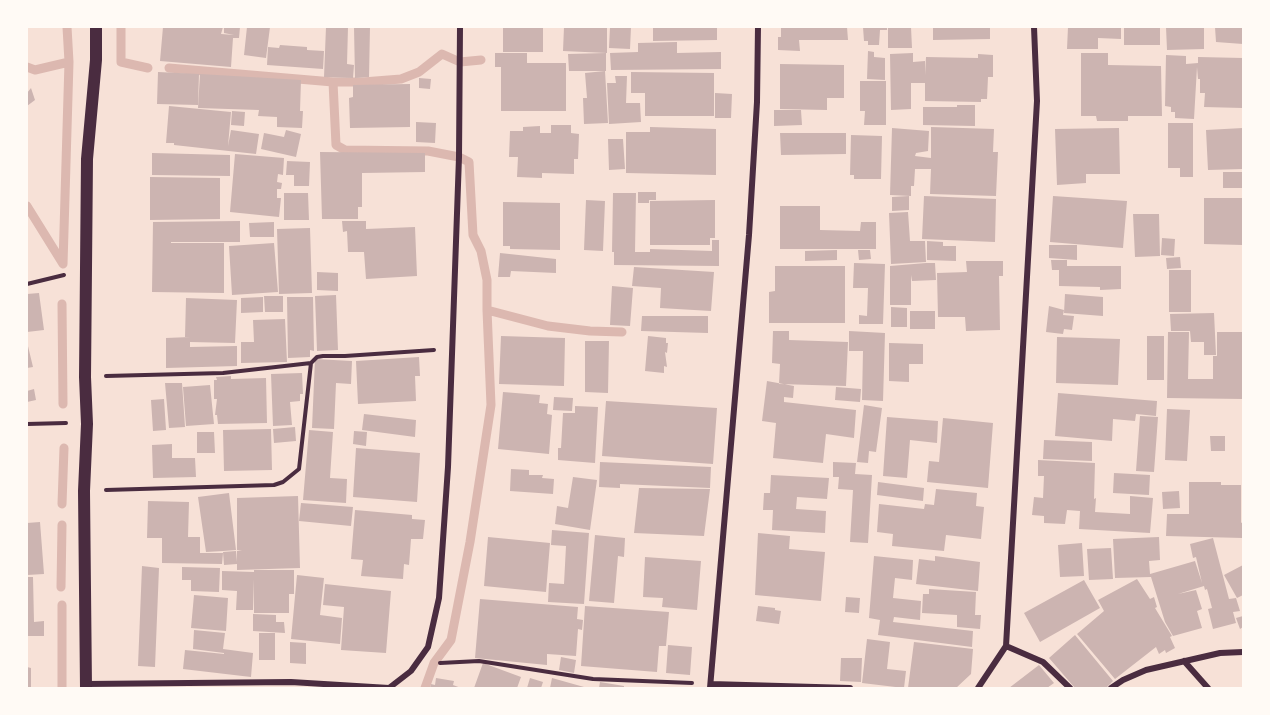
<!DOCTYPE html>
<style>
body{margin:0}
#map{position:relative;width:1270px;height:715px;overflow:hidden;background:#f7e1d7;font-family:Figtree,sans-serif}
canvas{display:block}
.frame{position:absolute;inset:0;border:28px solid #fffaf5;pointer-events:none}
</style>
<div id="map">
<canvas width="1270" height="715"></canvas>
<div class="frame"></div>
</div>
<script>
const ctx = document.querySelector('canvas').getContext('2d');
ctx.lineJoin = 'round';
function poly(rows) {
  const path = new Path2D();
  for (const r of rows) {
    path.moveTo(r[0], r[1]);
    for (let i = 2; i < r.length; i += 2) path.lineTo(r[i], r[i + 1]);
  }
  return path;
}
function strokePath(path, color, width, dash) {
  ctx.strokeStyle = color;
  ctx.lineWidth = width;
  ctx.lineCap = dash ? 'butt' : 'round';
  ctx.setLineDash(dash || []);
  ctx.stroke(path);
}
function paint(path, color) {
  ctx.fillStyle = color;
  ctx.fill(path, 'evenodd');
}
const stream = poly([
 [121,27,121,62,148,68],
 [27,67,35,70,69,62],
 [169,68,333,82,363,82,401,79,419,72,442,54,460,62,481,60],
 [333,82,336,145,345,150,428,151,459,157,469,162,473,235,481,251,487,280,487,310,548,326,590,331,622,332],
 [27,206,63,264],
 [63,264,69,62,67,27],
 [62,304,63,404],
 [62,504,64,448],
 [61,587,62,525],
 [62,688,62,605],
 [425,688,434,663,451,640,470,542,491,405,487,310]
]);
const building = poly([
 [163,27,223,27,221,34,234,35,224,33,224,27,240,27,239,38,233,38,231,67,160,61],
 [247,27,270,27,266,58,244,55],
 [326,27,348,27,347,64,354,65,353,78,324,77],
 [354,27,370,27,369,77,355,78],
 [503,27,543,27,543,52,503,52],
 [564,27,607,27,607,53,563,51],
 [610,27,631,27,630,49,609,48],
 [653,27,717,27,717,40,653,41],
 [781,27,847,27,848,40,799,40,800,51,778,50,778,37,781,37],
 [863,27,887,27,887,30,880,30,879,45,868,45,868,41,864,41],
 [888,27,911,27,912,48,888,48],
 [933,27,990,27,990,39,933,40],
 [1068,27,1121,27,1121,39,1098,38,1098,49,1067,49],
 [1124,27,1160,27,1160,45,1124,45],
 [1166,27,1204,27,1204,49,1167,50],
 [1215,27,1243,27,1243,44,1216,42],
 [677,42,677,53,721,52,721,69,611,70,610,53,638,52,638,43],
 [280,45,307,47,307,50,324,51,323,69,267,65,268,47,279,48],
 [868,51,874,52,874,57,885,58,885,80,867,79],
 [495,53,527,53,527,63,566,63,566,111,501,111,501,67,495,67],
 [606,53,606,71,569,71,568,54],
 [913,53,913,62,925,61,925,75,926,57,978,58,978,54,993,55,993,77,988,77,987,99,981,99,981,102,925,101,925,83,911,83,911,109,891,110,890,54],
 [1081,53,1108,53,1108,65,1161,66,1162,116,1128,116,1128,121,1097,121,1096,116,1081,116],
 [1166,55,1186,56,1186,64,1198,63,1198,57,1243,58,1243,108,1204,107,1205,93,1200,93,1200,79,1198,79,1197,67,1194,119,1175,118,1175,112,1171,112,1171,107,1165,106],
 [780,64,844,65,844,98,827,98,827,110,780,109],
 [605,71,608,123,584,124,583,98,587,98,585,73],
 [158,72,199,74,198,105,157,104],
 [631,72,714,73,714,116,645,116,645,93,631,93],
 [200,74,301,80,300,111,303,111,302,128,277,127,277,117,258,116,259,110,198,108],
 [615,76,627,76,626,103,640,103,641,122,609,124,607,83,616,83],
 [419,78,431,79,430,89,419,88],
 [860,81,886,81,886,125,864,125,865,111,860,111],
 [410,84,410,127,350,128,349,98,353,97,353,85],
 [31,88,35,100,27,106,27,93],
 [715,93,732,94,731,118,715,118],
 [957,105,975,105,975,126,923,125,923,107,957,107],
 [169,106,231,112,228,146,231,130,259,134,256,154,174,145,174,143,166,143],
 [774,110,801,110,802,125,774,126],
 [232,111,245,112,244,126,231,125],
 [416,122,436,123,435,143,416,142],
 [1168,123,1193,123,1193,177,1180,177,1180,168,1168,168],
 [551,125,571,125,571,133,579,134,578,159,574,159,574,174,542,173,542,178,517,177,518,157,509,157,510,131,523,131,523,127,540,126,540,133,551,133],
 [650,127,716,129,716,175,626,173,626,132,650,132],
 [931,127,994,129,993,152,998,152,996,196,930,194,931,169,915,169,914,186,911,186,911,196,890,195,892,128,929,131,928,151,916,153,915,156,931,158],
 [1119,128,1120,174,1086,174,1086,183,1057,185,1055,129],
 [1243,128,1243,169,1208,170,1206,130],
 [286,130,301,134,296,157,261,149,264,133,284,137],
 [780,133,846,133,846,154,781,155],
 [851,135,882,136,881,179,854,179,854,175,850,175],
 [608,139,623,139,625,169,609,170],
 [320,152,425,153,425,172,362,173,362,207,358,207,358,219,322,219],
 [152,153,230,155,230,176,152,175],
 [235,154,284,158,283,175,278,174,277,182,282,183,281,189,277,189,277,198,281,198,279,217,230,212],
 [287,161,310,162,309,186,294,186,294,175,286,175],
 [1223,172,1243,172,1243,188,1223,188],
 [150,177,220,178,220,219,150,220],
 [638,192,656,192,656,200,649,200,649,203,638,203],
 [284,193,308,193,309,220,284,220],
 [613,193,636,193,635,252,650,252,650,249,712,251,712,240,719,240,719,266,614,265,614,252,612,252],
 [909,196,909,210,892,211,892,197],
 [924,196,996,199,995,242,922,239],
 [1053,196,1127,201,1123,248,1050,242],
 [1204,198,1243,198,1243,245,1204,244],
 [586,200,605,201,603,251,584,250],
 [715,200,715,238,710,238,710,245,650,245,650,201],
 [503,202,560,203,560,250,510,249,510,246,503,246],
 [780,206,820,206,820,230,860,231,861,222,876,222,876,249,780,249],
 [908,212,910,241,925,241,926,262,891,264,889,213],
 [1133,214,1159,214,1160,256,1135,257],
 [240,221,240,242,171,242,171,243,224,243,224,293,152,292,153,222],
 [342,221,366,221,366,229,415,227,417,276,366,279,364,252,348,252,347,231,343,232],
 [274,222,274,237,250,237,249,223],
 [310,228,312,293,279,294,277,229],
 [1162,238,1175,239,1174,256,1161,255],
 [927,241,943,242,943,246,956,246,956,261,927,260],
 [274,243,278,292,232,295,229,246],
 [1049,245,1077,245,1077,260,1049,258],
 [837,250,837,260,805,261,805,251],
 [858,250,870,250,871,259,859,260],
 [500,253,556,259,556,273,511,271,510,277,498,277],
 [1180,257,1181,268,1167,269,1166,258],
 [1051,260,1067,260,1067,266,1121,266,1121,289,1100,290,1100,287,1059,286,1059,270,1052,270],
 [966,261,1003,261,1003,276,999,276,1000,330,966,331,965,317,938,317,937,273,967,272],
 [854,263,885,264,883,324,859,324,859,315,867,316,868,288,853,288],
 [926,263,926,265,926,263,935,263,936,280,912,281,911,275,911,305,890,305,890,266],
 [775,266,845,266,845,323,769,323,769,292,775,291],
 [634,267,714,272,711,311,660,308,661,288,632,286],
 [1169,270,1191,270,1191,312,1169,312],
 [317,272,338,273,338,291,317,290],
 [612,286,633,288,630,326,610,325],
 [39,293,44,330,27,332,27,294],
 [1065,294,1103,297,1103,316,1064,313],
 [336,295,338,350,317,351,315,296],
 [264,296,283,296,283,312,265,312],
 [263,297,263,312,241,313,241,298],
 [287,297,313,297,314,351,310,350,310,357,288,358],
 [186,298,237,300,235,343,190,342,190,347,237,346,237,366,166,368,166,338,190,337,185,337],
 [1049,306,1064,310,1063,315,1074,316,1072,330,1064,329,1063,334,1046,332],
 [891,307,907,308,907,327,891,327],
 [910,311,935,311,935,329,910,329],
 [1214,313,1216,355,1204,355,1204,342,1191,342,1190,331,1171,331,1170,314],
 [642,316,708,316,708,333,641,331],
 [285,319,287,362,241,363,241,342,254,342,253,320],
 [773,331,789,331,789,340,848,342,846,386,779,384,780,364,772,363],
 [849,331,885,333,883,401,862,400,863,351,849,351],
 [1168,332,1189,332,1188,379,1213,379,1213,356,1217,356,1217,332,1243,332,1243,399,1167,398],
 [501,336,565,338,564,386,499,384],
 [648,336,666,338,666,343,668,343,667,353,665,352,667,367,664,366,664,373,645,371],
 [1147,336,1164,336,1164,380,1147,380],
 [1057,337,1120,339,1118,385,1056,383],
 [585,341,609,341,608,393,585,392],
 [27,342,33,367,27,368],
 [889,343,923,344,923,364,909,364,909,382,889,381],
 [419,357,420,376,415,376,416,401,358,404,356,361],
 [315,359,352,361,351,384,336,383,334,429,312,428],
 [302,373,303,394,300,394,300,401,290,402,292,425,273,426,271,374],
 [231,376,231,379,266,378,267,423,218,424,217,415,215,415,217,399,214,399,214,380,217,380,216,377],
 [767,381,794,386,793,398,784,397,784,402,856,410,854,438,826,434,823,463,773,458,776,423,762,421],
 [165,383,182,383,185,427,169,428],
 [210,385,214,424,186,426,183,387],
 [836,387,861,389,860,402,835,400],
 [34,389,36,400,27,402,27,391],
 [503,392,540,395,539,403,548,404,547,414,552,415,549,454,498,449],
 [1058,393,1157,401,1156,416,1136,414,1135,421,1113,419,1112,441,1055,436],
 [554,397,573,398,572,411,553,410],
 [164,399,166,430,153,431,151,400],
 [606,401,717,408,713,464,602,456],
 [864,405,882,408,876,452,869,451,868,463,857,462],
 [575,406,598,407,595,463,558,460,558,448,561,448,563,413,575,413],
 [1167,409,1190,410,1187,461,1165,460],
 [364,414,416,420,415,437,362,430],
 [1140,416,1158,417,1154,472,1136,471],
 [887,417,938,421,937,443,910,440,907,478,883,476],
 [943,418,993,423,988,488,927,482,929,461,939,462],
 [295,427,296,441,274,443,273,429],
 [271,429,272,470,224,471,223,430],
 [309,430,333,432,330,478,347,479,346,503,303,500],
 [354,431,367,432,366,446,353,444],
 [197,432,214,432,215,453,197,453],
 [1210,436,1225,436,1225,451,1211,451],
 [1044,440,1092,442,1092,461,1043,459],
 [172,444,172,458,195,458,196,477,153,478,152,445],
 [356,448,420,453,417,502,353,497],
 [1038,460,1095,463,1094,499,1096,498,1095,512,1130,514,1130,496,1153,498,1150,533,1079,529,1080,511,1067,510,1065,524,1044,523,1044,516,1032,515,1034,497,1043,498,1044,476,1038,476],
 [600,462,711,467,710,488,620,484,620,488,599,487],
 [833,462,856,463,855,474,872,475,868,543,850,542,853,490,838,489,839,477,833,477],
 [511,469,529,470,529,475,543,475,542,478,554,479,553,494,510,491],
 [1114,473,1150,475,1149,495,1113,493],
 [771,475,829,478,827,499,797,497,796,509,826,511,825,533,772,530,773,510,763,510,764,493,770,493],
 [573,477,597,480,590,530,555,524,557,506,568,508],
 [878,482,924,488,923,501,877,495],
 [1189,482,1221,482,1221,485,1241,485,1241,523,1243,522,1243,538,1166,536,1167,514,1189,514],
 [639,488,710,489,704,536,634,533],
 [936,489,977,493,976,506,984,507,981,539,946,535,944,551,892,546,893,534,877,532,879,504,924,509,925,504,934,505],
 [1179,491,1180,508,1163,509,1162,492],
 [229,493,236,550,223,551,223,548,223,551,206,552,198,497],
 [298,496,300,568,237,570,237,564,224,565,223,552,236,551,237,562,237,551,242,550,237,550,237,498],
 [148,501,189,502,188,537,200,537,200,553,223,553,222,564,162,563,162,538,147,538],
 [301,503,353,507,351,526,299,521],
 [355,510,412,515,412,519,425,520,423,539,411,539,409,565,404,564,403,579,361,576,363,560,351,559],
 [40,522,44,574,27,575,27,523],
 [552,530,589,533,584,604,548,602,549,583,564,584,566,546,551,545],
 [758,533,790,536,789,549,825,552,821,601,755,595],
 [595,535,625,538,624,557,618,556,614,603,589,601],
 [488,537,550,543,546,592,484,586],
 [1159,537,1160,560,1149,561,1150,574,1195,561,1202,583,1196,557,1193,558,1190,544,1213,538,1229,599,1236,598,1240,611,1233,612,1236,623,1213,629,1208,609,1212,608,1207,589,1205,590,1204,586,1178,594,1196,590,1202,609,1197,611,1202,628,1173,636,1165,622,1151,577,1115,578,1113,539],
 [1082,543,1084,576,1060,577,1058,545],
 [1111,548,1113,579,1089,580,1087,549],
 [874,556,913,560,912,580,895,578,893,598,921,601,920,620,894,617,893,622,973,631,972,647,878,635,880,620,869,618],
 [935,556,980,562,978,591,916,584,919,559,935,561],
 [645,557,701,561,697,610,662,607,663,598,643,597],
 [1243,565,1243,595,1237,598,1224,575],
 [142,566,159,568,155,667,138,666],
 [182,567,220,568,219,592,191,591,191,580,182,580],
 [254,570,294,570,294,594,289,594,289,613,254,613,254,579,253,610,236,610,237,591,222,590,222,571,254,572],
 [297,575,324,578,320,615,342,618,340,644,291,639],
 [27,577,33,577,34,622,44,621,44,636,27,636],
 [1137,579,1150,599,1154,597,1157,607,1155,608,1172,636,1170,637,1175,648,1166,653,1165,650,1159,654,1156,647,1115,679,1077,634,1104,611,1098,600],
 [1084,580,1100,608,1040,642,1024,613],
 [325,584,391,591,386,653,341,650,344,607,323,605],
 [929,589,976,592,975,615,981,615,980,629,957,627,957,615,922,613,923,594,929,594],
 [194,595,228,598,226,631,191,628],
 [846,597,860,598,859,613,845,612],
 [480,599,578,607,577,619,583,620,582,630,578,629,576,656,547,654,547,665,475,658],
 [585,606,669,612,666,646,659,646,657,672,581,666],
 [758,606,775,608,775,610,781,611,779,624,756,621],
 [253,614,276,615,276,622,284,622,285,633,253,631],
 [1243,616,1243,627,1240,629,1236,618],
 [194,630,225,633,223,649,253,653,251,677,183,669,185,650,224,654,224,653,193,649],
 [259,633,275,633,275,660,259,660],
 [1075,635,1113,681,1106,688,1075,688,1049,658],
 [867,639,890,642,887,669,906,671,904,688,862,683],
 [290,642,306,643,306,664,290,663],
 [914,642,973,649,971,674,956,688,908,688],
 [668,645,692,647,690,675,666,673],
 [561,657,576,660,574,673,559,670],
 [841,658,862,658,861,682,840,681],
 [483,663,521,677,517,688,474,688],
 [1039,665,1054,683,1047,688,1009,688],
 [27,667,31,668,31,688,27,688],
 [436,678,454,681,453,685,461,688,430,688,431,684,435,685],
 [530,678,543,682,541,688,527,688],
 [552,678,584,687,584,688,550,688],
 [600,682,624,686,624,688,599,688]
]);
const path = poly([
 [27,284,64,275],
 [106,376,223,373,311,363,317,357,323,356,345,356,434,350],
 [27,424,66,423],
 [106,490,274,485,283,482,299,469,311,363],
 [440,663,479,661,593,679,692,683]
]);
const minor = poly([
 [1006,646,1043,662,1070,688],
 [1184,661,1208,688],
 [86,684,291,682,389,688,411,671,428,647,439,598,448,467,459,157,460,27],
 [711,684,850,688],
 [710,688,749,235,757,102,758,27],
 [978,688,1006,646,1037,101,1034,27],
 [1111,688,1123,680,1146,670,1220,653,1243,652]
]);
const secondary = poly([
 [86,688,84,491,87,424,85,377,87,159,96,60,96,27]
]);
strokePath(stream, '#dcb8b0', 9);
paint(building, '#ccb4b1');
strokePath(path, '#4a2c40', 4);
strokePath(minor, '#4a2c40', 6);
strokePath(secondary, '#4a2c40', 12);
</script>
